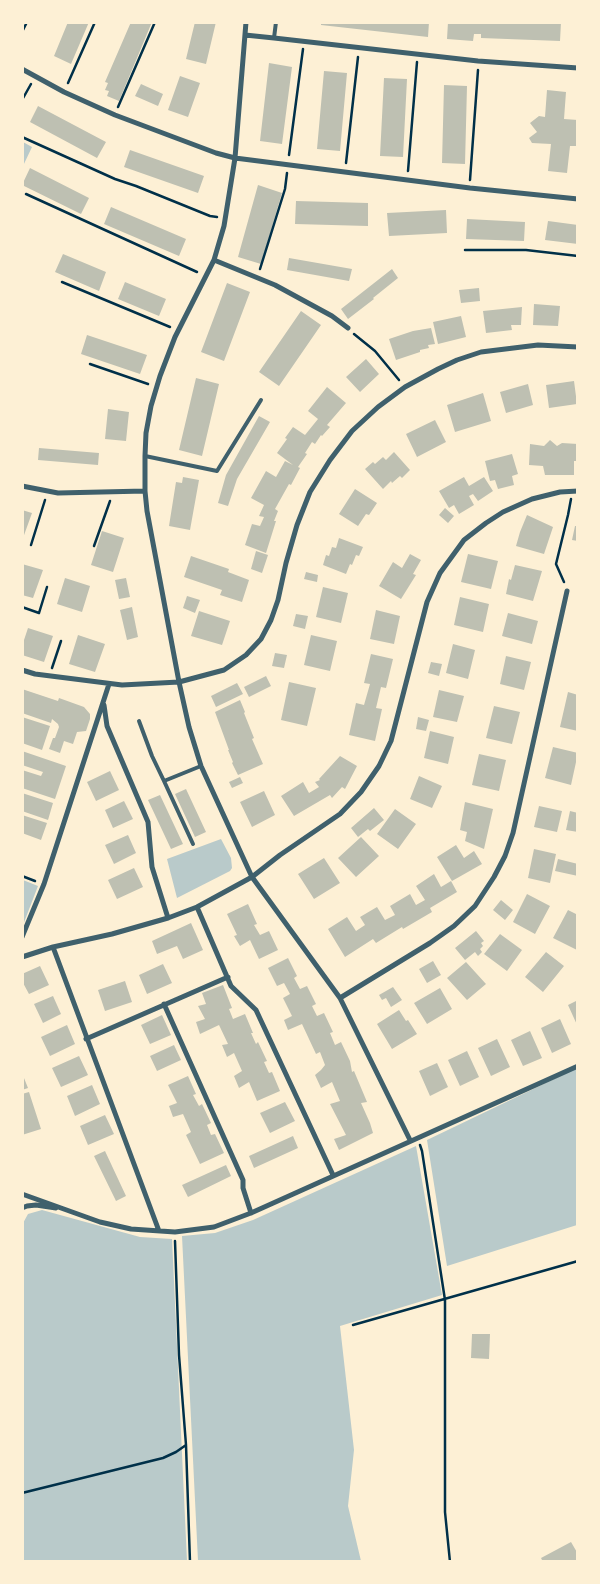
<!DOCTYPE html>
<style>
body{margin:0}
#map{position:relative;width:600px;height:1584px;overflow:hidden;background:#fdf0d5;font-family:Manrope,sans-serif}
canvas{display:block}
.frame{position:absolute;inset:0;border:24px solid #fdf0d5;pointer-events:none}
</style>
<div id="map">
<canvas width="600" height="1584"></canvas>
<div class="frame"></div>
</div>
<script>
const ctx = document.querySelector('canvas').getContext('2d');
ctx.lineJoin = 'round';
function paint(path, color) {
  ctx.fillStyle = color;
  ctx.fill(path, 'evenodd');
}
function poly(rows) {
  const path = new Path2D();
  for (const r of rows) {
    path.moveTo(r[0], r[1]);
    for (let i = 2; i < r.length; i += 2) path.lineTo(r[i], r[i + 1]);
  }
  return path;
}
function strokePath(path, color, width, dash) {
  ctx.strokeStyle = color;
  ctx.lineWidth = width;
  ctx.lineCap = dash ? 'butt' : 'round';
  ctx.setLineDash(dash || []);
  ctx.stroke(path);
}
const green = poly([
 [23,142,32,147,23,166],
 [221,839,231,858,232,868,230,871,177,898,167,859],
 [23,880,38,886,23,925,22,880],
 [577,1068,577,1225,447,1266,427,1140],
 [416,1146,442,1295,340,1326,354,1450,348,1506,361,1561,198,1561,182,1236,215,1233,253,1220],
 [42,1210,140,1237,172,1239,187,1561,23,1561,22,1225,28,1214]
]);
const building = poly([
 [68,22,89,22,71,64,54,56],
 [131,22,152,22,119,101,107,96,109,91,105,90,108,83,105,82],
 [195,22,216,22,206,64,186,59],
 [321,22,429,22,428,37,321,25],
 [448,22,561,22,560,41,481,38,481,34,474,34,473,41,447,39],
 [269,63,292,67,282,144,260,141],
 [324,71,347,73,340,151,317,149],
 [180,76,200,83,188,117,168,110],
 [384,78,407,79,403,157,380,156],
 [141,84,163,94,158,106,135,96],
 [444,85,467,86,465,164,442,163],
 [547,90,566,92,564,119,578,120,578,146,570,146,567,173,548,171,551,144,532,143,529,138,537,132,530,123,539,116,545,117],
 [38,106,106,142,97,158,30,122],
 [130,150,204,176,198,193,124,167],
 [30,168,89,198,81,214,22,185],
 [258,185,282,193,261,264,238,257],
 [296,201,368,203,368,226,295,224],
 [111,207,186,239,179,256,104,224],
 [446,210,447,233,389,236,387,213],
 [467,219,525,222,524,241,466,239],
 [548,221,578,225,578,244,545,240],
 [63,254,106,272,99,291,55,272],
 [289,258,352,269,349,281,287,270],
 [392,269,398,278,373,298,374,299,348,319,341,309],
 [125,282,166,299,159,316,118,299],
 [227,283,250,292,224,361,201,352],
 [479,288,480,301,461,303,459,290],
 [534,304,560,306,558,326,533,325],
 [522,307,521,325,511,325,512,330,486,333,483,311],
 [301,311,321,325,279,386,259,372],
 [461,316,466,337,438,344,433,322],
 [431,328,435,344,428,345,429,348,420,350,420,352,396,360,389,339,413,331],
 [87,335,147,355,140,374,81,354],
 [366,359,379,374,360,392,346,377],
 [196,378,219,384,202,456,179,450],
 [574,381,577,404,549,408,546,385],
 [528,384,533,405,506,413,500,392],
 [327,387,346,403,327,425,330,427,322,436,321,435,315,444,312,442,305,453,307,454,298,467,300,468,291,485,289,484,275,509,278,511,274,521,276,521,266,553,245,545,252,524,260,526,264,517,259,516,264,505,251,498,266,471,276,477,285,461,293,465,277,453,287,439,285,438,293,427,305,435,318,419,308,411],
 [483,393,491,421,455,432,447,405],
 [108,409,129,412,126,441,105,439],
 [259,416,270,422,237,479,228,506,218,503,226,475],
 [435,420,446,442,417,457,406,434],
 [550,440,557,446,562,443,578,444,578,461,574,461,574,475,545,475,543,466,529,465,530,444,544,446],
 [39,448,99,453,98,465,38,460],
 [394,452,410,470,402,478,400,476,392,483,391,481,383,489,365,469,373,462,375,464,383,457,386,460],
 [512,454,518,474,512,476,514,485,498,489,495,480,490,481,485,461],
 [183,477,199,480,190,530,169,526,176,482,182,483],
 [464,477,469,486,484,477,493,491,478,501,473,494,469,496,474,505,459,514,454,505,449,508,439,491],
 [355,489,377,503,369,515,366,514,358,526,339,514],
 [445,508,454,516,448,523,439,515],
 [22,510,32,513,23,538,22,538],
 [527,515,553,527,544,554,516,546,520,532],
 [575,526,578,526,578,541,572,540],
 [102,531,124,538,113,572,91,565],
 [339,538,363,547,359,556,356,555,352,565,350,564,346,574,323,565,326,555,329,556,332,547,336,548],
 [256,551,268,555,262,573,251,569],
 [410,554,421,560,413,574,416,575,401,599,379,586,393,562,402,568],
 [468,554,498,561,491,589,461,582],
 [191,556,229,569,228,572,249,580,242,602,220,595,222,590,184,577],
 [22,564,43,570,33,598,22,595],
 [515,565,542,571,533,601,506,594,509,579,511,580],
 [306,572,318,575,317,582,304,579],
 [65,578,90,586,82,612,57,604],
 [126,578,130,597,119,599,115,580],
 [323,587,348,593,341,623,316,617],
 [187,596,200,600,195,613,183,608],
 [460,597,489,604,483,632,454,625],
 [132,607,138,637,127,640,120,610],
 [376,610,400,616,394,644,370,639],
 [199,611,230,621,222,645,191,636],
 [508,613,538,621,532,644,502,636],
 [296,614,308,616,305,629,293,626],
 [28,628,53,636,44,662,22,655,22,646],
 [78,635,105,644,95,672,69,664],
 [311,635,337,641,330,671,304,665],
 [453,644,475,650,468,679,446,673],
 [275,653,287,655,284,668,272,666],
 [371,654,393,659,386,688,381,687,376,708,382,709,375,741,349,735,356,703,364,705,370,684,364,683],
 [506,656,531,662,524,690,500,684],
 [431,662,442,664,439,676,428,673],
 [266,676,271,686,249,697,244,687],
 [289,682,316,688,307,726,281,720],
 [237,683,243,694,216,707,211,696],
 [22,689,58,701,59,698,84,707,90,714,90,719,86,731,77,732,73,744,64,741,60,753,49,749,53,738,55,738,59,727,58,724,52,719,51,723,22,713],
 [439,690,464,696,457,722,433,717],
 [568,692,578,695,578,731,560,727],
 [240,700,245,712,244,713,254,738,252,739,263,764,238,775,232,763,233,762,228,750,229,750,215,712],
 [494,706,520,712,512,744,486,738],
 [22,717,50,726,42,750,22,743],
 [418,717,429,720,426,731,416,729],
 [430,731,454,737,448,764,424,758],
 [553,747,578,753,571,785,545,778],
 [22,751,66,766,55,799,22,788,22,770,41,776,43,772,22,765],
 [479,754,506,760,499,791,472,785],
 [340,756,357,766,345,789,342,787,332,798,330,795,294,816,281,796,303,782,309,793,319,787,315,782,320,780,319,779],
 [110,771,119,790,96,801,87,782],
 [419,776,442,786,432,808,410,799],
 [240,777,243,783,232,788,229,782],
 [186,789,206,832,195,837,175,794],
 [264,791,275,815,252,827,240,802],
 [22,793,53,803,48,820,22,811],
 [160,795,183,844,171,849,148,800],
 [124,801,133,819,113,828,105,810],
 [465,802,493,809,484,849,465,841,467,832,460,830],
 [539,806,562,811,557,832,534,827],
 [374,808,384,820,370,831,368,829,358,837,351,828],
 [395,809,416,824,398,849,377,834],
 [570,811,578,813,578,832,566,830],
 [22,815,47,823,41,840,22,833],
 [128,835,136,853,114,864,105,845],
 [361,837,379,856,356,877,338,858],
 [456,845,464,858,474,851,482,864,452,881,437,857],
 [534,849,556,854,550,883,528,878],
 [324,858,340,883,314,899,298,874],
 [558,859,578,864,578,876,555,871],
 [134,868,143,887,117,899,108,880],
 [434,874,441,887,451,881,457,892,430,908,432,912,403,929,402,927,376,943,373,939,345,957,328,929,347,917,356,931,365,925,360,917,377,907,385,920,395,915,390,906,410,894,416,905,425,900,416,886],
 [527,894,550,906,535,934,513,922],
 [501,900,513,910,505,920,493,910],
 [248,904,257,924,254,925,260,935,269,931,278,950,259,959,250,940,240,946,234,936,237,935,227,914],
 [568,910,578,915,577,950,553,938],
 [191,923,203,950,183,959,177,946,157,954,152,941],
 [476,931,484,941,481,943,483,946,480,949,482,952,478,956,475,952,465,960,455,948],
 [500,934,522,950,507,971,484,954],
 [546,952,564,966,543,992,525,977],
 [288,958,297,976,294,978,300,989,307,986,316,1004,312,1006,317,1016,324,1013,333,1032,330,1033,335,1045,341,1042,350,1061,352,1072,354,1071,367,1102,361,1103,370,1123,373,1133,339,1150,334,1139,346,1135,330,1104,340,1101,332,1082,321,1088,315,1075,321,1070,325,1065,320,1052,316,1054,302,1024,288,1030,284,1020,292,1016,283,998,290,994,284,983,277,986,268,968],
 [433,961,441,975,427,983,419,969],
 [466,962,486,984,467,1000,447,978],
 [163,964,172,983,147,994,139,975],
 [40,966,49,985,29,994,22,981,22,974],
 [125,981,132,1002,105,1011,98,990],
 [223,985,232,1008,229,1009,233,1019,245,1014,253,1033,251,1033,256,1044,258,1042,267,1061,264,1062,269,1073,272,1072,280,1091,257,1101,249,1082,239,1088,234,1076,242,1071,234,1053,227,1057,222,1045,228,1044,219,1025,200,1034,196,1022,205,1019,198,1006,206,1004,202,993],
 [393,987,402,1000,391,1007,386,998,382,1000,379,995],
 [440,988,452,1009,427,1024,414,1003],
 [53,996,61,1014,43,1023,34,1004],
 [578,1000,578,1027,568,1005],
 [399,1010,406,1021,408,1020,417,1034,392,1049,377,1024],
 [162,1015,171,1035,150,1044,141,1025],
 [560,1019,571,1044,552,1053,541,1028],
 [67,1025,75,1044,50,1056,41,1037],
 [530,1031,542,1058,523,1066,511,1040],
 [497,1039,510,1067,491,1076,478,1048],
 [174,1045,181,1060,157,1071,150,1056],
 [467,1051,479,1077,460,1086,448,1060],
 [79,1056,88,1075,61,1087,52,1068],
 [437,1063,448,1087,430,1096,419,1071],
 [22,1073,28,1088,22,1090],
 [188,1076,196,1094,193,1095,199,1106,202,1104,211,1123,207,1125,211,1135,215,1134,224,1153,200,1164,186,1135,191,1132,183,1114,173,1117,169,1106,177,1103,168,1085],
 [92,1085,100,1104,75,1116,67,1096],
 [29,1092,41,1129,22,1135,22,1094],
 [285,1102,295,1121,270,1133,260,1113],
 [105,1115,114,1134,88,1145,80,1126],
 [293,1136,298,1148,254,1168,249,1156],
 [105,1151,126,1196,116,1201,94,1156],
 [226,1165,231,1176,188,1197,182,1185],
 [472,1334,490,1334,489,1359,471,1358],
 [571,1542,578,1554,578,1562,543,1562,541,1558]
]);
const path = poly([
 [22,32,27,22],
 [68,83,95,22],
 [22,100,31,84],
 [118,107,155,22],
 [22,137,115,179,136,186,210,216,217,217],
 [289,155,303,49],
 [346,163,358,57],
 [408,171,417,62],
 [470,180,478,70],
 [26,194,197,272],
 [465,250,526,250,578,256],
 [260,269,285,189,287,173],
 [62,282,170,327],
 [354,334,375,351,399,380],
 [90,364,148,384],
 [31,545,45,500],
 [94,546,110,501],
 [564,582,556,564,568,515,571,499],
 [22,607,39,613,47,587],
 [52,668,61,641],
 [22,876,35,881],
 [420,1145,422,1151,445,1300,445,1512,450,1562],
 [175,1241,179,1355,186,1445,190,1562],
 [353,1325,578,1261],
 [22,1493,163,1458,176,1452,186,1445]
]);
const service = poly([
 [274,38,276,22],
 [145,456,217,471,261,400],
 [139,721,152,756,164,781],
 [193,844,164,781,201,766]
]);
const minor = poly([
 [246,22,235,158,224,226,214,260,175,337,160,376,151,406,146,433,145,456,145,491,147,511,179,682,189,727,201,766,252,877,340,998,410,1140],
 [245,35,274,38,478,61,578,68],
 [22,69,64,92,115,115,216,153,235,158,470,188,578,199],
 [214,260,275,285,332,316,348,328],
 [22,486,58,493,145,491],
 [22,670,35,674,122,685,179,682,224,670,246,655,261,639,271,620,278,600,286,563,297,525,310,492,330,460,352,431,378,407,405,387,438,369,457,360,481,352,538,345,578,347],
 [104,705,107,726,148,822,152,867,168,918],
 [197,907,231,986,256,1010,333,1175],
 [22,937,44,884,109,684],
 [53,947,159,1231],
 [22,957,53,947,112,934,168,918,197,907,252,877,280,855,340,814,361,792,379,766,391,741,427,602,440,573,464,540,486,523,503,512,532,499,560,492,578,491],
 [340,998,430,943,454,926,475,906,494,877,505,856,513,833,567,591],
 [164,1004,243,1180,243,1188,251,1213],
 [86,1039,228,977],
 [22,1194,100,1222,131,1229,175,1232,214,1227,251,1213,578,1066],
 [22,1208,27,1206,36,1205,56,1208]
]);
paint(green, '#b9caca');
paint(building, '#bec0b2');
strokePath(path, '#003049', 2.5);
strokePath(service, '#3f606c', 4);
strokePath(minor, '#3f606c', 5);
</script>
